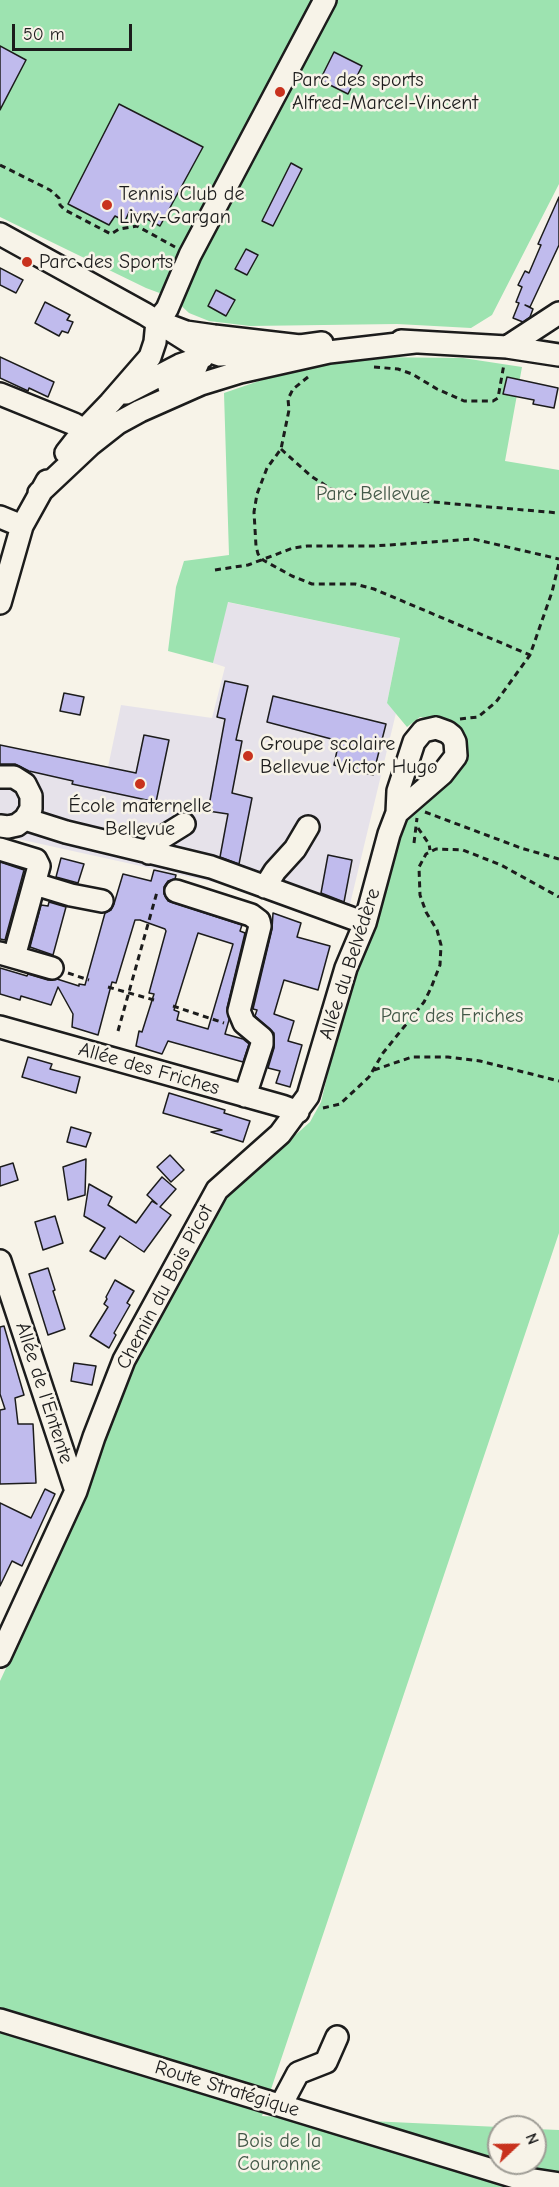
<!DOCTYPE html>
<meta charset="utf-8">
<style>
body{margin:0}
#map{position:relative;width:559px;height:2187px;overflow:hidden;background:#f7f3e8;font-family:"Comic Neue",sans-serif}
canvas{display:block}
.north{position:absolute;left:487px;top:2115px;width:60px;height:60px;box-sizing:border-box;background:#f7f3e8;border:2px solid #9f9d96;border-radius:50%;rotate:68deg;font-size:16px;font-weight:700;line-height:24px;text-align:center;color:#1c1c1c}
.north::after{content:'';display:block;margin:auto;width:21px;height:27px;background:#c8321e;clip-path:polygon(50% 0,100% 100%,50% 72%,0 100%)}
.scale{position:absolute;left:12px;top:24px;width:120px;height:27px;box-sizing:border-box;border:3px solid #1c1c1c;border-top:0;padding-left:8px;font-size:18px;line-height:21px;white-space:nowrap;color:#1c1c1c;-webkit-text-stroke:4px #f7f3e8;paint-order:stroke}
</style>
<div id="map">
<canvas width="559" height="2187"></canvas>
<div class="north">N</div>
<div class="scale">50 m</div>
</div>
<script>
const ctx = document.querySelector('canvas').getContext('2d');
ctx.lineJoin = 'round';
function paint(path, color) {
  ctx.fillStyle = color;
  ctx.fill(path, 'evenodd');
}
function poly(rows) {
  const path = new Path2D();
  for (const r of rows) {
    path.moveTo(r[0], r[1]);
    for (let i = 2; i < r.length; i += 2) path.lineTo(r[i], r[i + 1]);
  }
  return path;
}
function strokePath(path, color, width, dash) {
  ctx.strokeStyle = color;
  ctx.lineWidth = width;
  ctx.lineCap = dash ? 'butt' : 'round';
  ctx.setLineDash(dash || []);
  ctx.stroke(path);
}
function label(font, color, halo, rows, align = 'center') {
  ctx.font = font + ' "Comic Neue",sans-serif';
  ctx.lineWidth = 5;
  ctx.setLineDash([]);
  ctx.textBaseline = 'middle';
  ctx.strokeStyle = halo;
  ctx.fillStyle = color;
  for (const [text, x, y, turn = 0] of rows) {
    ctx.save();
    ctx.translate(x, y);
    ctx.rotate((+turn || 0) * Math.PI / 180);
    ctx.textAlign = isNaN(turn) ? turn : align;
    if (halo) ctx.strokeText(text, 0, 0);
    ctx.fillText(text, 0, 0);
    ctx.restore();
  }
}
const built = poly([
 [227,602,400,638,387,703,396,713,344,929,218,883,0,835,0,745,108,767,121,705,212,718,225,667,213,663]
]);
const green = poly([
 [0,0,559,0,559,184,492,315,471,328,397,324,250,326,209,321,189,313,173,298,146,288,0,217],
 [367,357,463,358,522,367,505,461,559,470,559,1233,262,2116,499,2127,499,2163,535,2163,535,2129,559,2130,559,2187,0,2187,0,1681,84,1500,128,1368,217,1205,310,1122,321,1102,353,971,375,930,404,823,423,801,449,779,446,721,420,717,407,727,387,703,400,638,228,602,213,663,168,651,176,587,184,561,229,555,224,393,294,369]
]);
const building = poly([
 [0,46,26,60,0,110,0,46],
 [334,52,362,66,348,94,320,80,334,52],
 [119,104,203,147,160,226,130,210,125,221,115,216,109,225,68,204,119,104],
 [291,163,302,169,273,226,262,221,291,163],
 [559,197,559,245,530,307,525,305,533,309,530,317,523,322,513,318,519,303,516,302,522,287,518,285,525,271,529,273,541,245,538,244,559,197],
 [246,249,258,255,247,275,235,269,246,249],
 [0,268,23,280,16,293,0,285,0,268],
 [216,290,235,300,226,316,208,306,216,290],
 [45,302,70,315,67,320,73,322,68,333,62,331,59,336,35,323,45,302],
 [0,357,54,382,48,397,29,388,28,391,0,378,0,357],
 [507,377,558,388,554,408,533,404,534,400,503,394,507,377],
 [225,681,248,686,236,740,242,741,232,793,252,798,239,864,220,857,228,814,208,811,225,719,217,717,225,681],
 [64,693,84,697,80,715,60,711,64,693],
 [273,696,386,724,373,775,334,765,339,741,267,722,273,696],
 [144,735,169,740,156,802,72,784,73,781,29,771,15,764,0,764,0,745,136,773,144,735],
 [328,855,352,860,344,902,321,893,328,855],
 [61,858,84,864,78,883,56,877,61,858],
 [0,862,24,870,5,940,0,939,0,862],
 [154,870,176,875,175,879,168,881,164,887,164,894,168,901,242,925,240,931,245,933,227,1008,229,1020,225,1034,243,1039,249,1044,243,1062,168,1041,162,1054,136,1046,139,1031,142,1032,154,994,149,993,166,931,165,929,140,920,135,920,116,983,112,982,98,1035,72,1027,73,1014,58,987,51,1005,21,996,20,1000,0,994,0,968,27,976,28,974,48,980,57,979,79,986,79,984,85,985,105,913,111,910,114,904,123,874,151,881,154,870],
 [198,933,233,944,208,1029,177,1020,179,1012,174,1010,198,933],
 [49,902,66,907,53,955,30,947,41,905,48,906,49,902],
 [273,913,301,923,297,937,330,946,318,990,284,980,274,1014,294,1021,288,1041,302,1045,290,1087,276,1083,280,1071,268,1068,274,1048,274,1033,255,1016,257,1010,253,1009,272,929,273,913],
 [28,1057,52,1064,50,1069,80,1077,76,1093,22,1077,28,1057],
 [169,1093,225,1110,224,1113,250,1121,243,1142,211,1132,222,1130,163,1113,169,1093],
 [71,1127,91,1133,86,1147,67,1142,71,1127],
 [170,1155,184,1170,171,1182,157,1167,170,1155],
 [86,1159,85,1195,68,1200,63,1167,86,1159],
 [13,1163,18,1180,0,1186,0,1167,13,1163],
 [162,1177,176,1189,160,1207,171,1215,144,1252,120,1236,105,1259,90,1251,105,1228,84,1216,89,1184,112,1197,108,1205,136,1223,152,1201,157,1204,147,1195,162,1177],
 [55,1216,63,1243,43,1250,35,1222,55,1216],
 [48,1268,55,1290,53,1291,65,1329,48,1335,29,1274,48,1268],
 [115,1280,134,1291,127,1303,130,1305,114,1333,116,1335,109,1348,90,1336,108,1307,104,1304,107,1299,106,1297,115,1280],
 [4,1326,24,1395,15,1398,18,1424,33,1424,36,1483,0,1484,0,1410,5,1409,0,1394,0,1327,4,1326],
 [74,1363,96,1366,92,1385,71,1381,74,1363],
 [45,1489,55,1494,22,1566,12,1561,0,1586,0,1503,31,1518,45,1489]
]);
const path = poly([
 [0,165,50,190,59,198,60,205,65,210,111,234,119,229,137,226,175,247],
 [374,367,398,369,412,374,437,389,464,401,493,401,498,398,504,364],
 [308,377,293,389,288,399,289,410,281,449,267,468,257,494,254,512,256,546,258,554,263,560,292,576,312,584,355,584,374,589,530,655],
 [281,449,311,476,331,489,364,496,559,513],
 [215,570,248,565,293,548,307,546,374,546,473,539,559,559],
 [460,719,478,717,496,702,530,655,552,592,559,563],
 [425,812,521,848,559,859],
 [418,828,429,844,430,850],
 [414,843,417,818],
 [68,973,89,980],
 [108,987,154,1000],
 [173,1006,224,1023],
 [118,1031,157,892],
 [374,1070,412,1057,448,1057,480,1061,559,1081],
 [323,1108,340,1104,369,1077,383,1053,424,1002,431,988,440,965,441,945,437,930,426,912,420,895,419,867,426,854,436,849,463,850,501,865,559,897]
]);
const minor = poly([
 [0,234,145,314,199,348,220,355,239,354,274,361],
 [157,321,186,332,214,336,300,346,322,343],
 [157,321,167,309,190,255,325,0],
 [401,341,507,347,559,355],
 [507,347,559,313],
 [169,387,181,382,196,367,200,358,199,348,191,337],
 [126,393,180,365,203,357],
 [0,394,74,424,84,430],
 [66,453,84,430,110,403,150,357,155,342,157,321],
 [39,493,90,445,118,423,140,411,201,384,240,372,329,352,415,342],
 [0,517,22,526],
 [0,603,22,526,47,481],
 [436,728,447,732,452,736,455,742,456,756,442,774,397,813,398,791,414,742,423,731,436,728],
 [0,777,14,777,25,784,31,796,31,809,25,819,17,825,8,827,0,826],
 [25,819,66,832,211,867,365,923],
 [0,849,36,860,39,866,14,957],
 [149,853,155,842,184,824],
 [35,884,71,895,102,901],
 [265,887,275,871,295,849,308,827],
 [176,891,251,915,259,921,260,926,239,1011,244,1023,262,1038,262,1044,245,1096],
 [0,953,52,968],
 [0,1027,282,1106,298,1112],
 [0,1261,76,1491],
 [0,1656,76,1491,94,1437,124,1360,217,1190,280,1134,308,1096,346,968,365,923,389,834,397,813],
 [0,2020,515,2177,559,2184],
 [281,2105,298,2073,326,2062,337,2037]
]);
const markers = [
 [280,92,6,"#c8321e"],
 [107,205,6,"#c8321e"],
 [27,262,6,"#c8321e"],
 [248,756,6,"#c8321e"],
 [140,784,6,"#c8321e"]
];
const poiNames = [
 ["Parc des sports",292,80],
 ["Alfred-Marcel-Vincent",292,103],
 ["Tennis Club de",119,194],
 ["Livry-Gargan",119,217],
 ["Parc des Sports",39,262],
 ["Groupe scolaire",260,744],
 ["Bellevue Victor Hugo",260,767],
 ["École maternelle",140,806,"center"],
 ["Bellevue",140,829,"center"]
];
const parkNames = [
 ["Parc Bellevue",373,494],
 ["Parc des Friches",452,1016],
 ["Bois de la",279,2141],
 ["Couronne",279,2164]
];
const streetNames = [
 ["Allée du Belvédère",350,964,-72],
 ["Allée des Friches",149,1069,16],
 ["Chemin du Bois Picot",165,1287,-62],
 ["Allée de l'Entente",44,1393,72],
 ["Route Stratégique",227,2089,17]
];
paint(built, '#e6e2ea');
paint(green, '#9de3b0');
paint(building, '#c0bbed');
strokePath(building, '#1c1c1c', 1.5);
strokePath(minor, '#1c1c1c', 26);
strokePath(path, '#1c1c1c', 3, [6, 4.5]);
strokePath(minor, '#f7f3e8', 21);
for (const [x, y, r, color] of markers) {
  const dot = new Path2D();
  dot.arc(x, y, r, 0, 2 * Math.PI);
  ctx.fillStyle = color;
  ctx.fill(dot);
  strokePath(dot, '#f7f3e8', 2);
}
label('20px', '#1c1c1c', '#f7f3e8', poiNames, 'left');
label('20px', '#435848', '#f7f3e8', parkNames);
label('20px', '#1c1c1c', '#f7f3e8', streetNames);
</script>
